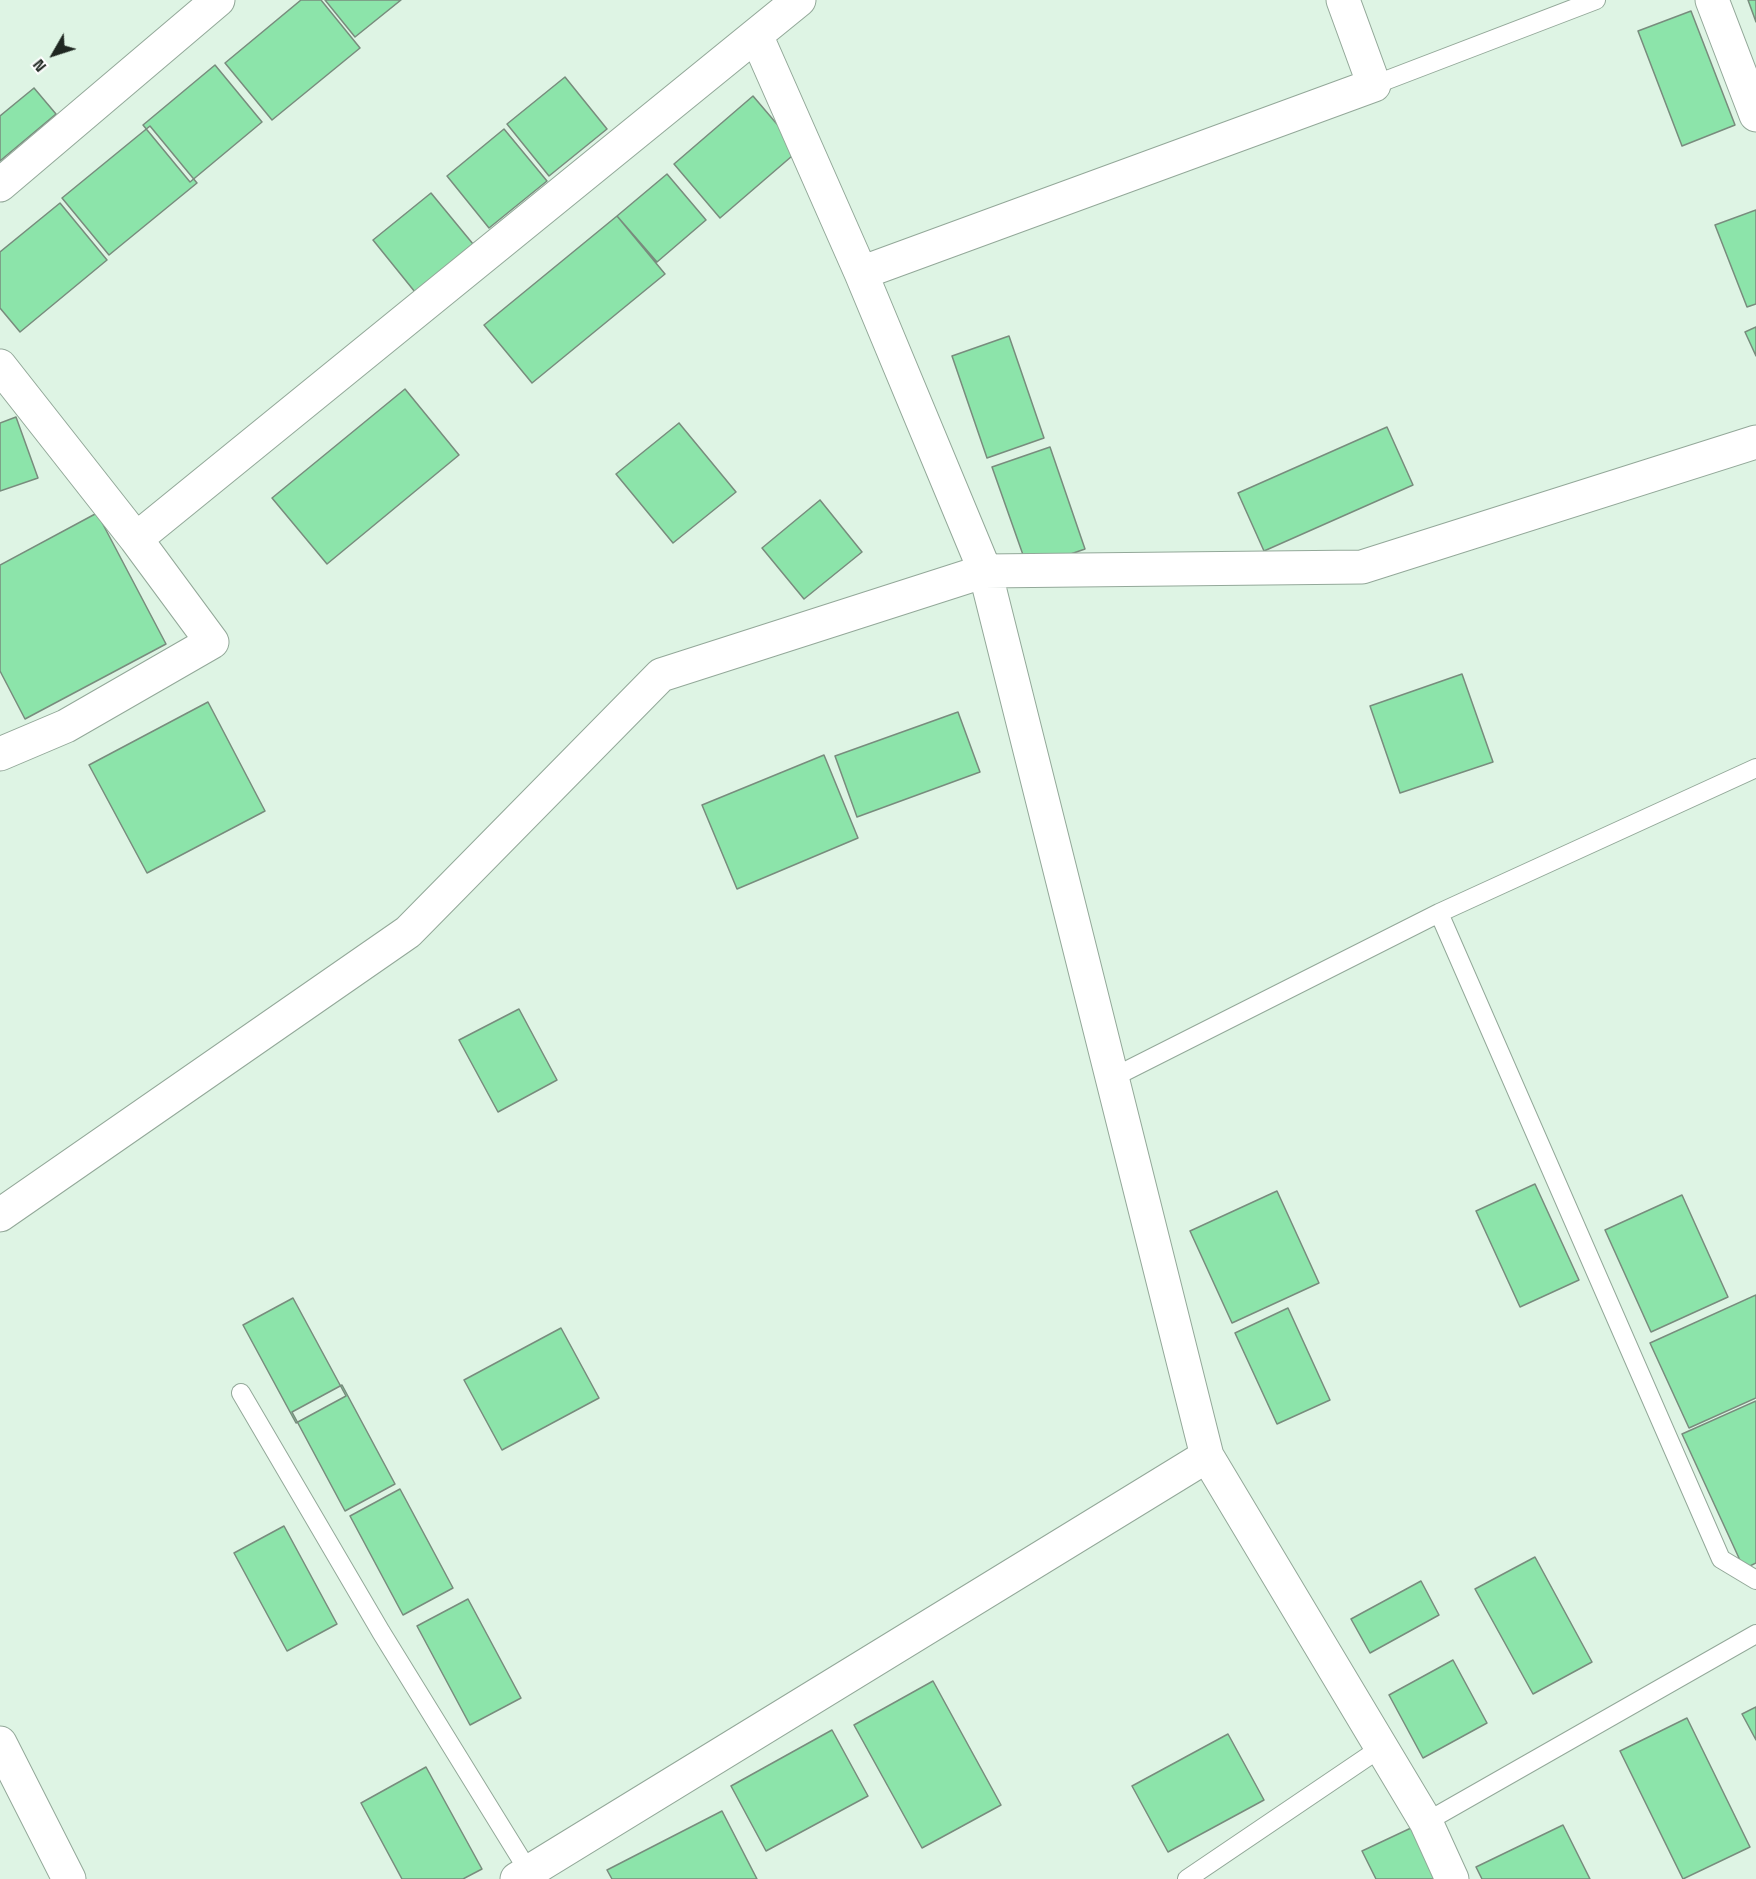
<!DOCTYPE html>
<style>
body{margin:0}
#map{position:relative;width:1756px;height:1879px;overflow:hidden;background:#def4e4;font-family:"Space Grotesk",sans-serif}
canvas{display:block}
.north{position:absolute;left:24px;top:24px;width:60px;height:60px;-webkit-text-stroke:4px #fff;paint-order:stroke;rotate:231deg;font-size:16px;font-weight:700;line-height:24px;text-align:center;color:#1f2721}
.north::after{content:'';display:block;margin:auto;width:21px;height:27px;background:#1f2721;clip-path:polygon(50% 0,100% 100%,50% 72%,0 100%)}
</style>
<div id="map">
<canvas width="1756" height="1879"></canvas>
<div class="north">N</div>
</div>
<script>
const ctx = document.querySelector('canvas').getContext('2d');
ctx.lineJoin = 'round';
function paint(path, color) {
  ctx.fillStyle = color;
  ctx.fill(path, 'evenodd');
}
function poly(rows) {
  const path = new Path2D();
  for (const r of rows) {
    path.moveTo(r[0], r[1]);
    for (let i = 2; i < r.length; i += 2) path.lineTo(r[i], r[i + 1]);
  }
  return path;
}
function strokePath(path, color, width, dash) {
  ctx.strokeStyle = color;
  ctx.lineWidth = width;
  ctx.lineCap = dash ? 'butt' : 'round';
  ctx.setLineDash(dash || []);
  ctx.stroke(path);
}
const building = poly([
 [301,0,321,0,360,48,272,120,225,63,301,0],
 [325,0,401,0,355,37,325,0],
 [1748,0,1756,0,1756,22,1748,0],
 [1691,11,1735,125,1682,146,1638,31,1691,11],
 [215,65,262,122,190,182,143,125,215,65],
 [565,77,607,129,549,176,507,124,565,77],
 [34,88,56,114,0,161,0,116,34,88],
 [753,96,799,150,720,218,674,164,753,96],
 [150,126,197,183,109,255,62,198,150,126],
 [504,129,547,181,489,228,447,176,504,129],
 [667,174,706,220,657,262,617,216,667,174],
 [431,193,473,244,415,292,373,240,431,193],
 [60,203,107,260,20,332,0,308,0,252,60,203],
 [1756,210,1756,304,1747,307,1715,225,1756,210],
 [617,216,665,274,532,383,484,325,617,216],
 [1756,327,1756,356,1745,332,1756,327],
 [1009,336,1044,438,987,458,952,356,1009,336],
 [405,389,459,455,327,564,272,498,405,389],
 [16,417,38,478,0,491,0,423,16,417],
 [679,423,736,492,673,543,616,474,679,423],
 [1387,427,1413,485,1264,551,1238,493,1387,427],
 [1050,447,1085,549,1028,569,992,467,1050,447],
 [820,500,862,552,804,599,762,548,820,500],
 [97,513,166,644,25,719,0,671,0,565,97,513],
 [1462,674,1493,762,1400,793,1370,706,1462,674],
 [208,702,265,811,147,873,89,765,208,702],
 [958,712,980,772,857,817,835,756,958,712],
 [824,755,858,838,737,889,702,805,824,755],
 [519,1009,557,1080,498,1112,459,1040,519,1009],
 [1535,1184,1579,1280,1520,1307,1476,1211,1535,1184],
 [1277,1191,1319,1283,1232,1323,1190,1231,1277,1191],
 [1682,1195,1728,1297,1651,1332,1605,1230,1682,1195],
 [1756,1295,1756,1398,1689,1428,1650,1343,1756,1295],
 [293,1298,346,1396,296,1423,243,1325,293,1298],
 [1288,1308,1330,1400,1277,1424,1235,1333,1288,1308],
 [561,1328,599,1398,502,1450,464,1380,561,1328],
 [342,1385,395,1484,345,1511,292,1412,342,1385],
 [1756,1401,1756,1563,1744,1569,1682,1434,1756,1401],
 [400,1489,453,1588,403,1615,350,1516,400,1489],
 [284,1526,337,1624,287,1651,234,1553,284,1526],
 [1535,1557,1592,1662,1533,1694,1475,1589,1535,1557],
 [1421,1581,1439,1615,1370,1653,1351,1619,1421,1581],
 [468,1599,521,1698,470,1725,417,1626,468,1599],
 [1453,1660,1487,1723,1423,1758,1389,1695,1453,1660],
 [933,1681,1001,1805,922,1848,854,1725,933,1681],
 [1756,1707,1756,1740,1742,1714,1756,1707],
 [1687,1718,1750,1847,1683,1879,1620,1751,1687,1718],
 [832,1730,868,1796,766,1851,731,1786,832,1730],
 [1228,1734,1264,1800,1168,1852,1132,1786,1228,1734],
 [426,1767,482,1869,463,1879,402,1879,361,1803,426,1767],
 [722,1811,757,1879,612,1879,607,1870,722,1811],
 [1563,1825,1590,1879,1482,1879,1476,1867,1563,1825],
 [1411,1828,1437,1879,1376,1879,1362,1851,1411,1828]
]);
const lane = poly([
 [1374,85,1596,0],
 [1439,913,1721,1559,1756,1580],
 [1112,1078,1439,913,1756,768],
 [241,1393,381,1632,529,1872],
 [1426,1822,1756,1634],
 [1187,1879,1382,1747]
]);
const street = poly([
 [1712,0,1756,115],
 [756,35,861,273,985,571,1207,1456,1426,1822,1452,1879],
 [0,185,218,0],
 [861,273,1374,85,1343,0],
 [0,366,136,539,212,642,66,726,0,754],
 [136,539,799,0],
 [0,1215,408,932,661,675,985,571,1362,567,1756,442],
 [0,1743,69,1879],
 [517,1879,1207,1456]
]);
paint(building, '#8ce4aa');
strokePath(building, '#788c7d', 1.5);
strokePath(lane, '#93a899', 20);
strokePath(street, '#93a899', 35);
strokePath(lane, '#fff', 18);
strokePath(street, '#fff', 33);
</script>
